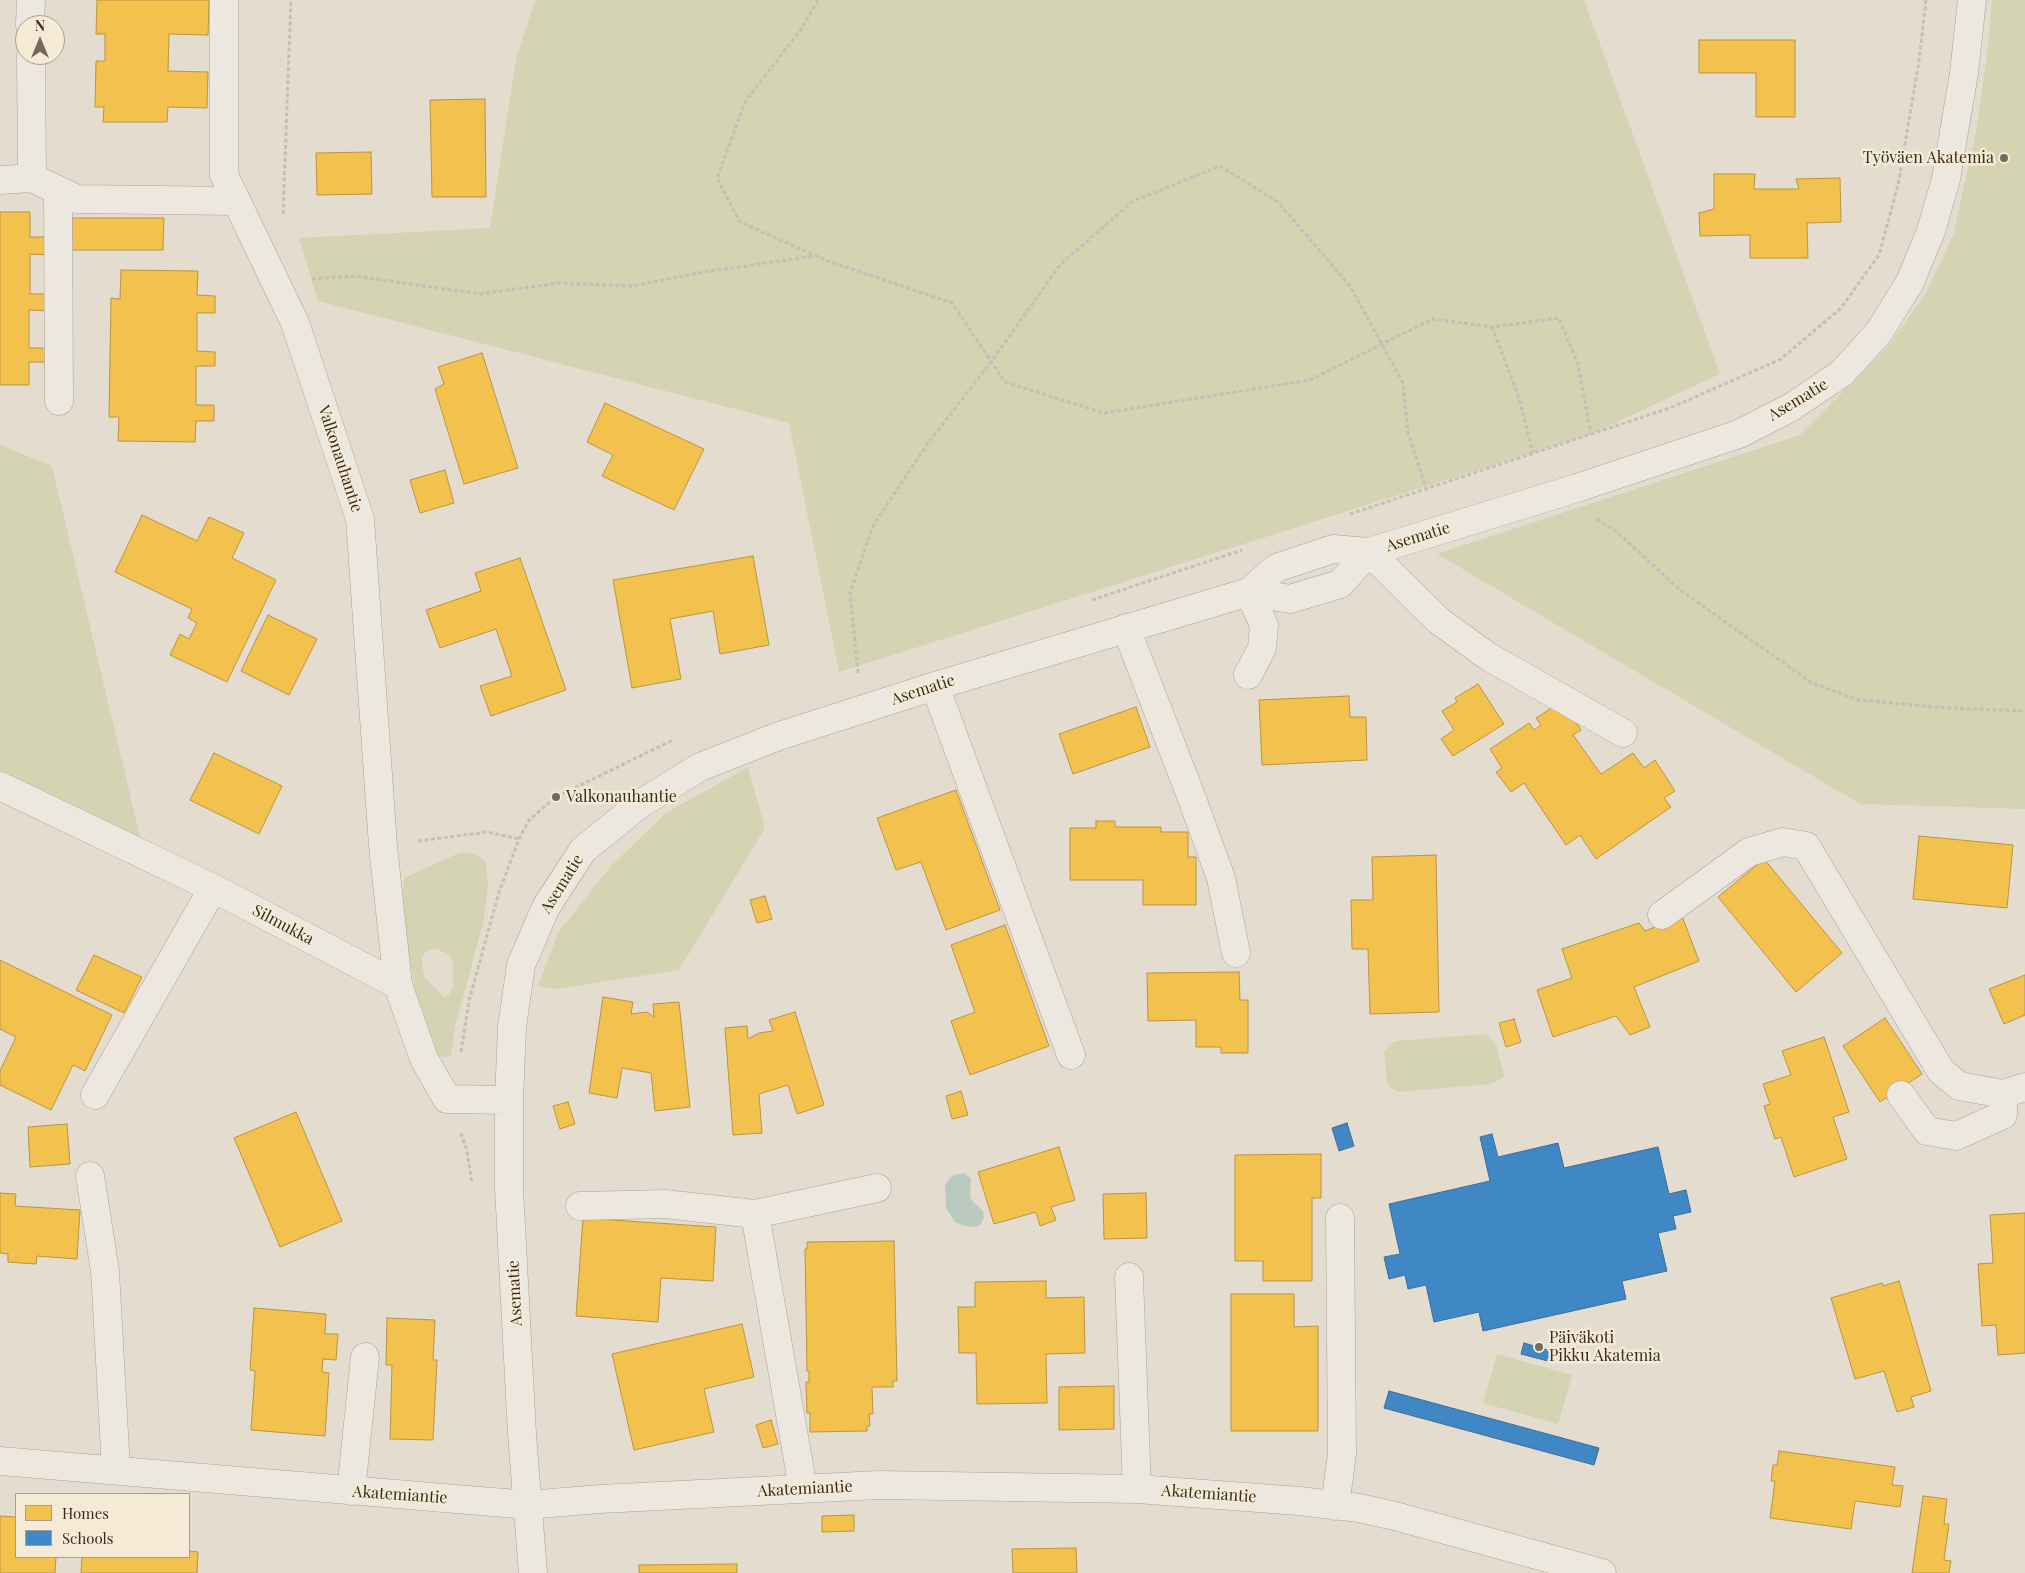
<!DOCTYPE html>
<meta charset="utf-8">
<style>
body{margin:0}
#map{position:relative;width:2025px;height:1573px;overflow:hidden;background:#e4ddcf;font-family:"Playfair Display",serif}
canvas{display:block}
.legend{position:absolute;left:15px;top:1493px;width:175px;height:65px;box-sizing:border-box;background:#f4ead6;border:1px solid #a99e8d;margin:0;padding:6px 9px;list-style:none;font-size:15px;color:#382b20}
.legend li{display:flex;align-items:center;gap:10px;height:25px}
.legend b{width:25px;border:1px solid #a99e8d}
.north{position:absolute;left:15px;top:15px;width:50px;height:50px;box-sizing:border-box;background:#f4ead6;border:1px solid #a99e8d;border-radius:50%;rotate:0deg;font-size:14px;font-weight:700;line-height:20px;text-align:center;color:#382b20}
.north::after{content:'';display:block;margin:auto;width:18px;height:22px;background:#74695d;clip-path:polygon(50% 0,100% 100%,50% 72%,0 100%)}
</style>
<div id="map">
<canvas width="2025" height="1573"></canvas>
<ul class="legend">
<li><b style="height:14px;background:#f2c14e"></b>Homes</li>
<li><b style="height:14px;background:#3f88c5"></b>Schools</li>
</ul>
<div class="north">N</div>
</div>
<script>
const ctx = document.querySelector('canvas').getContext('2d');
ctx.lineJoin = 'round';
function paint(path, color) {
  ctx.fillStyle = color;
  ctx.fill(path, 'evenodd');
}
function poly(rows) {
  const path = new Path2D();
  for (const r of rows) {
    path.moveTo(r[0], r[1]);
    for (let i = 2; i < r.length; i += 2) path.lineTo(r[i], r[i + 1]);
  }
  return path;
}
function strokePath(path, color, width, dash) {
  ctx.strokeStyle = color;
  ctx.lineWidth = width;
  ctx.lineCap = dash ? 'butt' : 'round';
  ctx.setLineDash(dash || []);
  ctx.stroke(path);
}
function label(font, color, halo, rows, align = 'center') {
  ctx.font = font + ' "Playfair Display",serif';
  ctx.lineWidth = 5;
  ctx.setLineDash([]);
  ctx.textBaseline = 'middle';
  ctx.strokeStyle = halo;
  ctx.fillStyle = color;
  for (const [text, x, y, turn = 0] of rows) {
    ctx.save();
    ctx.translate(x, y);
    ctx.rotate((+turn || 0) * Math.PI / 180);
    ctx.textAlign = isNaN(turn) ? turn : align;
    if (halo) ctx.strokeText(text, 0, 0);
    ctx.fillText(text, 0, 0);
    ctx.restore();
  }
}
const green = poly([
 [535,0,1584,0,1720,374,1591,434,839,672,789,423,318,301,299,238,490,228,516,59],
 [1992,0,2025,0,2025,809,1860,804,1437,554,1800,435,1890,344,1926,293,1953,236,1976,132,1987,55],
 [0,445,52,466,140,837,0,771],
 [748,767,765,828,679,970,556,989,538,986,558,933,610,867,666,813],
 [461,852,475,854,486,862,488,886,484,919,455,1027,451,1056,443,1058,436,1053,416,999,402,904,404,878],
 [436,949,448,954,453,960,453,984,450,994,444,997,425,978,422,967,422,956,428,950],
 [1486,1034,1496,1044,1504,1075,1503,1078,1491,1084,1397,1092,1387,1084,1384,1051,1395,1041],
 [1497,1354,1572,1375,1558,1424,1483,1403]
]);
const water = poly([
 [964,1173,971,1179,970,1197,974,1203,983,1211,984,1217,981,1224,976,1227,965,1226,955,1222,946,1208,945,1186,948,1180,954,1175]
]);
const homes = poly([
 [97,0,209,0,208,35,169,34,168,71,208,72,207,108,168,107,167,122,103,122,104,107,95,107,96,61,105,61,105,34,96,34,97,0],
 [1699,40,1795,40,1795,117,1756,117,1756,73,1699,73,1699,40],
 [485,99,486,197,432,197,430,100,485,99],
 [371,152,372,194,317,195,316,153,371,152],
 [1714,174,1755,174,1754,189,1799,189,1796,179,1840,178,1841,222,1807,223,1808,258,1750,258,1750,235,1700,236,1699,213,1714,209,1714,174],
 [0,212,30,212,30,237,51,237,51,255,30,254,30,294,50,294,50,311,29,310,29,348,50,348,50,362,29,362,29,385,0,385,0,212],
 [72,218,164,218,163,250,72,250,72,218],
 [121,270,198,271,197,295,215,296,215,313,197,313,197,351,215,352,215,366,196,366,196,405,214,405,214,421,196,421,195,442,118,441,119,417,109,417,111,298,120,299,121,270],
 [482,353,518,468,464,484,435,389,444,384,438,367,482,353],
 [605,403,704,449,674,510,602,476,613,455,587,442,605,403],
 [445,470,454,503,420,513,410,480,445,470],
 [142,515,197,541,209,517,244,533,232,558,276,580,227,682,170,655,180,634,189,639,197,623,188,618,192,609,115,572,142,515],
 [753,556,769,645,720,654,713,611,670,619,681,679,632,688,613,580,753,556],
 [520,558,566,690,491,716,480,686,512,676,496,629,440,648,426,610,481,591,475,573,520,558],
 [268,615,317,639,289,695,241,671,268,615],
 [1478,684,1504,724,1453,756,1441,739,1454,730,1442,711,1457,702,1455,698,1478,684],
 [1349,696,1350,717,1366,717,1367,760,1262,765,1259,700,1349,696],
 [1562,701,1581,730,1573,735,1601,774,1633,753,1644,768,1655,760,1675,791,1664,798,1671,807,1596,859,1580,835,1566,845,1524,783,1511,792,1496,772,1502,768,1490,749,1529,723,1534,730,1541,725,1536,718,1562,701],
 [1136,707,1150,747,1073,774,1059,734,1136,707],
 [214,753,282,786,259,834,190,800,214,753],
 [956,790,1000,910,946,930,921,862,896,870,877,818,956,790],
 [1096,821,1115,821,1115,827,1161,827,1161,832,1188,832,1188,857,1196,857,1196,905,1143,905,1143,880,1070,880,1070,828,1096,828,1096,821],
 [1919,836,2013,845,2007,908,1913,899,1919,836],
 [1436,855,1439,1012,1370,1014,1368,949,1352,949,1351,900,1373,900,1372,857,1436,855],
 [1764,859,1842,953,1796,992,1718,897,1764,859],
 [765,896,772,919,757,923,750,900,765,896],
 [1682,916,1699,961,1634,987,1650,1027,1630,1035,1616,1016,1553,1037,1537,990,1572,978,1562,949,1639,923,1645,931,1682,916],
 [1005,925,1049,1046,970,1075,951,1021,975,1012,951,945,1005,925],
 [94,955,142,977,124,1013,76,990,94,955],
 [0,960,112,1015,85,1071,73,1065,51,1110,0,1085,0,1071,16,1037,0,1029,0,960],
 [1239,972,1240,1000,1248,1000,1248,1053,1221,1053,1221,1047,1196,1047,1196,1020,1148,1021,1147,973,1239,972],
 [2025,975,2025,1015,2004,1024,1989,989,2025,975],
 [603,997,633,1002,631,1014,647,1012,654,1017,653,1004,679,1002,690,1107,655,1111,651,1073,622,1068,617,1098,589,1093,603,997],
 [795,1012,824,1105,797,1114,788,1085,759,1094,762,1133,733,1135,725,1028,747,1026,748,1039,759,1033,773,1031,769,1020,795,1012],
 [1885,1018,1922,1074,1880,1102,1843,1046,1885,1018],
 [1514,1019,1521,1042,1506,1047,1499,1023,1514,1019],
 [1824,1037,1849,1112,1833,1117,1847,1159,1794,1177,1781,1137,1775,1139,1764,1106,1770,1104,1763,1084,1791,1075,1782,1051,1824,1037],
 [961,1091,968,1115,952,1119,946,1096,961,1091],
 [568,1102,575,1124,560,1129,553,1106,568,1102],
 [296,1112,342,1221,280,1247,234,1138,296,1112],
 [67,1124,70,1164,30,1167,28,1127,67,1124],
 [1059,1147,1075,1200,1051,1207,1056,1220,1040,1226,1036,1212,994,1224,978,1172,1059,1147],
 [1321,1154,1321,1198,1312,1198,1312,1281,1263,1281,1263,1261,1235,1261,1235,1155,1321,1154],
 [0,1193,16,1194,15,1206,80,1210,77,1259,37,1256,36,1264,8,1262,8,1254,0,1253,0,1193],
 [1146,1193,1147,1238,1104,1239,1103,1194,1146,1193],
 [2025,1213,2025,1353,1998,1355,1996,1325,1982,1326,1978,1264,1993,1263,1990,1215,2025,1213],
 [583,1218,716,1227,713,1281,661,1278,658,1322,576,1316,583,1218],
 [894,1241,897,1381,893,1381,893,1387,872,1387,873,1414,869,1414,870,1426,867,1426,867,1431,810,1432,810,1413,807,1413,806,1382,809,1382,809,1371,807,1371,805,1249,807,1249,807,1242,894,1241],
 [1046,1281,1046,1298,1084,1297,1085,1353,1046,1354,1047,1403,977,1404,976,1353,959,1353,958,1307,975,1307,975,1282,1046,1281],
 [1899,1281,1931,1391,1911,1397,1914,1407,1897,1412,1884,1371,1855,1379,1831,1298,1882,1283,1883,1286,1899,1281],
 [1231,1294,1294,1294,1294,1327,1318,1326,1318,1431,1231,1431,1231,1294],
 [254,1308,326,1314,325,1334,338,1334,336,1360,323,1359,322,1372,329,1373,325,1436,251,1430,255,1371,250,1370,254,1308],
 [387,1318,435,1320,433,1360,437,1360,433,1440,390,1439,392,1365,386,1365,387,1318],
 [742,1324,754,1377,704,1389,714,1432,634,1450,612,1354,742,1324],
 [1114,1386,1114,1429,1059,1430,1059,1387,1114,1386],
 [771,1420,778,1444,763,1448,756,1425,771,1420],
 [1779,1451,1895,1467,1892,1485,1903,1486,1900,1507,1855,1501,1851,1529,1770,1518,1775,1481,1771,1481,1773,1465,1777,1465,1779,1451],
 [1923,1496,1947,1499,1944,1524,1949,1524,1944,1560,1951,1561,1949,1573,1912,1573,1923,1496],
 [854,1515,854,1531,822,1532,822,1516,854,1515],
 [0,1516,16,1517,16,1557,56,1557,55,1573,0,1573,0,1516],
 [1076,1548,1077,1573,1013,1573,1012,1549,1076,1548],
 [189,1551,198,1552,197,1573,81,1573,82,1557,189,1557,189,1551],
 [737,1564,737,1573,639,1573,639,1565,737,1564]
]);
const schools = poly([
 [1347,1123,1354,1146,1339,1151,1332,1128,1347,1123],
 [1492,1134,1498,1157,1558,1143,1564,1168,1658,1147,1669,1194,1686,1190,1691,1212,1673,1216,1676,1229,1658,1233,1667,1271,1622,1281,1626,1299,1483,1331,1479,1312,1434,1322,1426,1285,1408,1289,1405,1275,1389,1279,1384,1257,1400,1254,1389,1204,1490,1181,1480,1137,1492,1134],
 [1524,1343,1551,1351,1548,1361,1521,1354,1524,1343],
 [1389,1391,1599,1448,1594,1465,1384,1408,1389,1391]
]);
const path = poly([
 [818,0,802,28,745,102,717,178,740,222,828,261,952,303,1005,382,1104,413,1310,380,1433,319,1492,327,1559,318,1578,364,1591,434],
 [283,214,291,0],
 [312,279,354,276,481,294,558,283,633,286,704,272,814,256],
 [1492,327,1518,395,1533,453],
 [1350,514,1670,408,1781,359,1841,308,1879,255,1898,185,1919,61,1926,0],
 [1597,519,1616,531,1680,590,1812,683,1859,700,1945,708,2025,711],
 [1092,600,1242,550],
 [858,673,850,593,873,526,928,443,991,362,1060,265,1133,201,1220,166,1278,202,1350,286,1403,383,1408,432,1426,489],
 [418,841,487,832,519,839],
 [461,1052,469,1001,499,892,519,839,529,820,556,797,673,740],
 [461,1133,467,1151,472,1183]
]);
const minor = poly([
 [224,0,224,175,295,323,360,519,383,846,398,985],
 [30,25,31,0],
 [31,55,32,178,77,199,236,201],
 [0,180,32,178],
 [58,191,59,401],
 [1369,552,1439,621,1489,657,1623,733],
 [1249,592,1290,599,1340,584,1369,552],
 [1126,628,1191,796,1221,878,1236,953],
 [1248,675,1262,648,1264,625,1249,592],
 [935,686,1071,1055],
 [0,786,213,888,398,985,424,1059,447,1099,509,1100],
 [1662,915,1749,852,1783,842,1806,846,1941,1071,1959,1086,2003,1094,2025,1087],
 [95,1095,213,888],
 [1901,1095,1927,1131,1956,1136,2003,1115,2003,1094],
 [90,1176,105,1271,116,1470],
 [580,1206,665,1204,755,1214],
 [1129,1277,1137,1489],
 [0,1461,528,1505,600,1499,879,1485,1137,1489,1299,1501,1359,1508,1395,1516,1602,1573],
 [800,1489,800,1471,755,1214,877,1188],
 [351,1491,365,1357],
 [1335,1506,1342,1454,1340,1218],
 [533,1573,522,1434,509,1188,509,1100,512,1027,521,965,546,907,583,850,640,804,700,767,779,736,935,686,1249,592,1276,568,1333,549,1369,552,1577,488,1739,434,1790,408,1842,373,1879,332,1910,282,1931,231,1946,179,1964,73,1972,0]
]);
const markers = [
 [2004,158,5,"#74695d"],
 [556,797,5,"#74695d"],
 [1539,1347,5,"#74695d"]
];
const poiNames = [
 ["Työväen Akatemia",1994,158,"right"],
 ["Valkonauhantie",566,797],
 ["Päiväkoti",1549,1338],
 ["Pikku Akatemia",1549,1356]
];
const streetNames = [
 ["Asematie",1798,400,-31],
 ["Valkonauhantie",340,459,72],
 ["Asematie",1418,537,-17],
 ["Asematie",923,690,-18],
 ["Asematie",562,884,-58],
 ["Silmukka",283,925,28],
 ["Asematie",515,1293,-93],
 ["Akatemiantie",805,1489,-3],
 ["Akatemiantie",1209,1494,4],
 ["Akatemiantie",400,1495,4]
];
paint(green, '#d4d3b2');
paint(water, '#bac9bf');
paint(homes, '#f2c14e');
strokePath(homes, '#ba9440', 1);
paint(schools, '#3f88c5');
strokePath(schools, '#3d6c94', 1);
strokePath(minor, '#a9a298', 29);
strokePath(path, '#c5bfb7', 3, [4, 2.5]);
strokePath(minor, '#ece8e0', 28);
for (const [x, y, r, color] of markers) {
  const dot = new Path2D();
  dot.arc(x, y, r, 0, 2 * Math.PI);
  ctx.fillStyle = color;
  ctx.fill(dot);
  strokePath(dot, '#f4ead6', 2);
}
label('16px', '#382b20', '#f4ead6', poiNames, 'left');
label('16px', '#382b20', '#f4ead6', streetNames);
</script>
